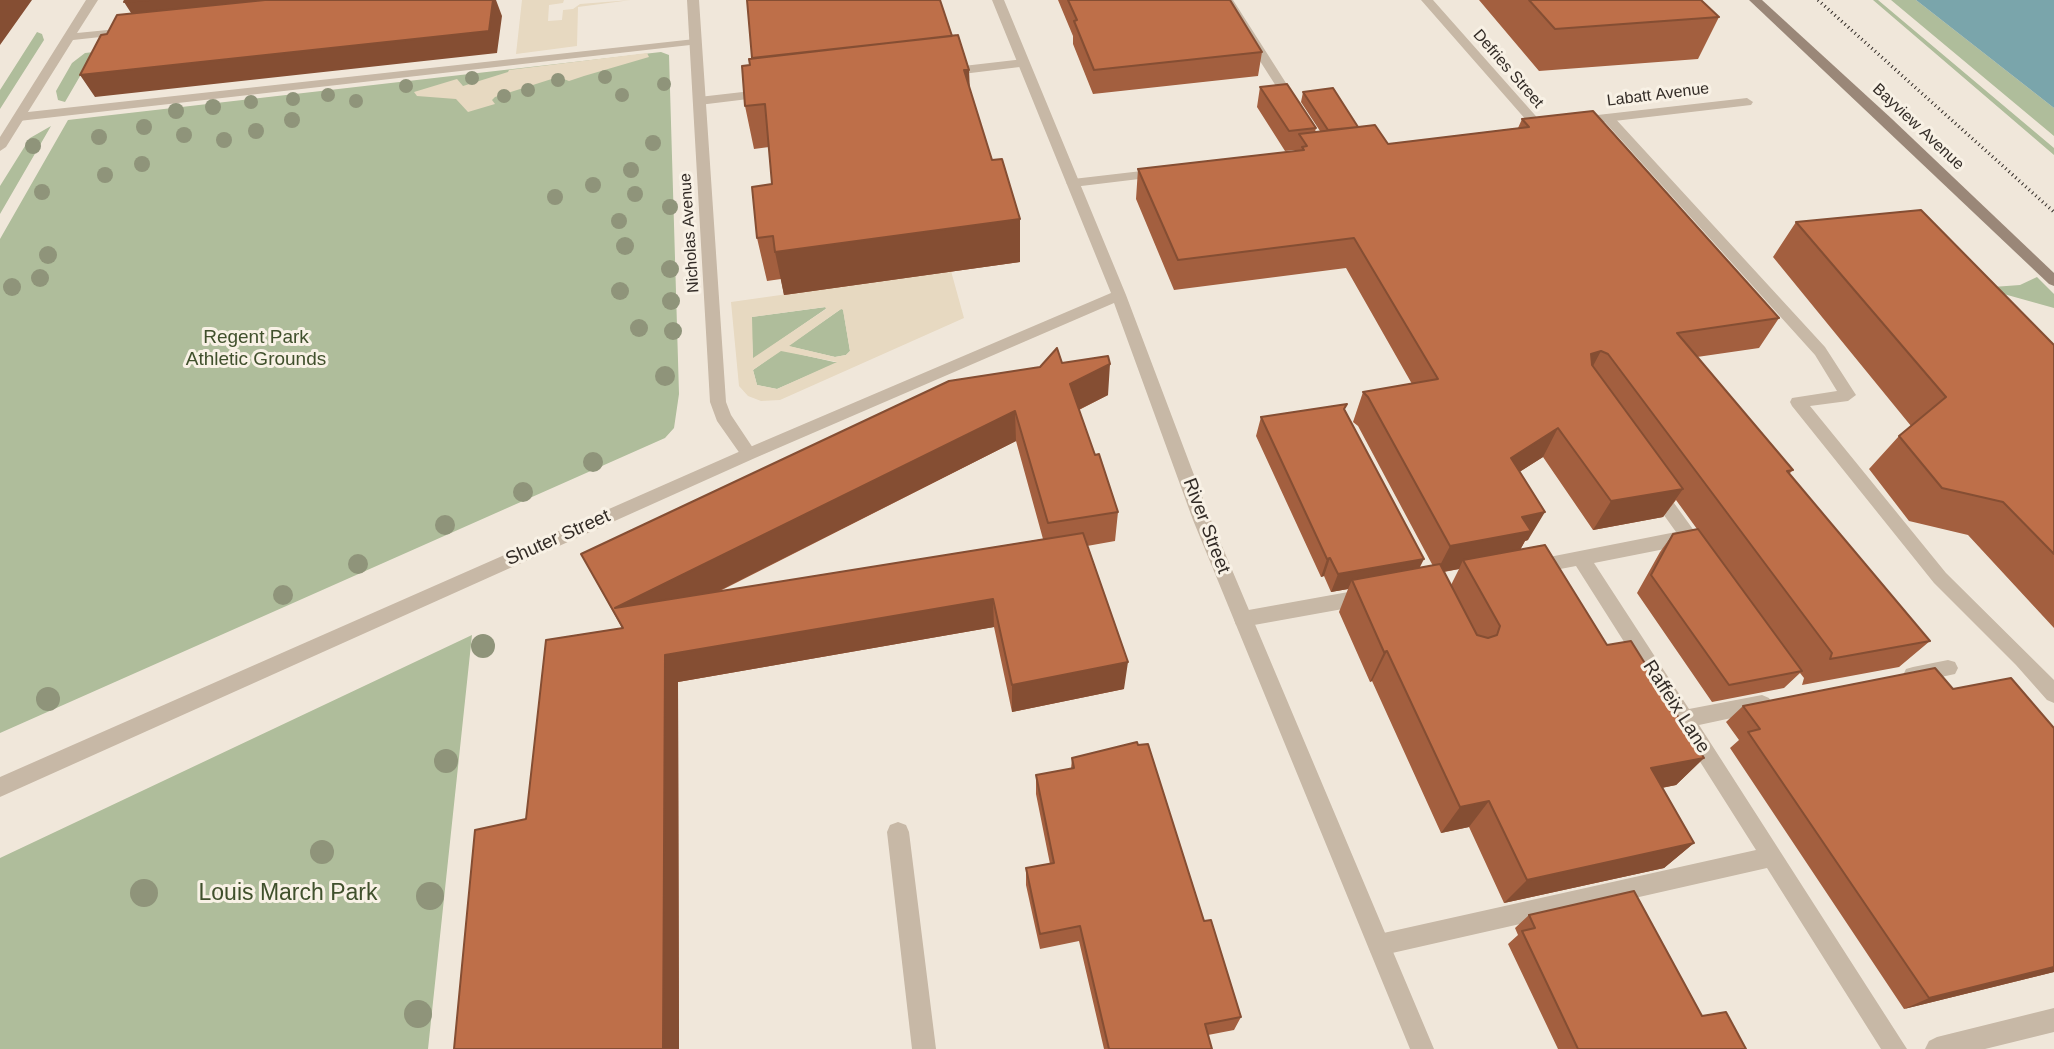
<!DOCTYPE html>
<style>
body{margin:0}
canvas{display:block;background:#f0e7da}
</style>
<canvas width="2054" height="1049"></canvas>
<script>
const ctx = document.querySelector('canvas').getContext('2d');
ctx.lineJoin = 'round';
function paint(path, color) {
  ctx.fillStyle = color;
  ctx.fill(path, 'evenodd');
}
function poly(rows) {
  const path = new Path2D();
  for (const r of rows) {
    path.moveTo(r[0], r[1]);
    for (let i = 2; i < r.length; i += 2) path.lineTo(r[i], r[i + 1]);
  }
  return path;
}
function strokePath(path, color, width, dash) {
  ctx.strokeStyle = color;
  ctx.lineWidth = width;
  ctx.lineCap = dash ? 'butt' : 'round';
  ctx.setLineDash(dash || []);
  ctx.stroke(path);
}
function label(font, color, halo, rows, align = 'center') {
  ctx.font = font + ' Arial,sans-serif';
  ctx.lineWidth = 6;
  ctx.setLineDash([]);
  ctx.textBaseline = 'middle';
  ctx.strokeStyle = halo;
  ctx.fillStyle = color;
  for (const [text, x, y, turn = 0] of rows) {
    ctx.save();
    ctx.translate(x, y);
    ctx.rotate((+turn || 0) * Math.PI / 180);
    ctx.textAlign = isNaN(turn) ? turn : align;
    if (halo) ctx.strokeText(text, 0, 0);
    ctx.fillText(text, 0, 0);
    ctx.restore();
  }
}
const green = poly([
 [1873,0,1878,0,2054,148,2054,155],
 [1891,0,1916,0,2054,108,2054,136],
 [37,32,42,34,44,40,0,109,0,90],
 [94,52,65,102,58,100,56,91,72,63,85,53],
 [661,52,669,55,679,394,674,428,665,438,0,733,0,239,68,120],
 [51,126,0,214,0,186,30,138],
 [2037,277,2054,294,2054,308,1993,291,1993,287,2020,285],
 [826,307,827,308,753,359,751,317],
 [841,309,843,309,850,351,846,355,835,357,788,346],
 [781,350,834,362,839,362,777,389,757,385,753,370],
 [472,635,428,1049,0,1049,0,858]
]);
const plaza = poly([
 [522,0,564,0,563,3,549,5,548,21,562,20,563,10,573,9,580,4,631,0,578,7,577,46,516,54],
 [647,53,649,57,584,76,569,81,558,77,495,97,492,100,495,104,468,112,456,99,417,96,414,92,457,79,463,86,508,72,509,70],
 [951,271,964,318,780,400,761,401,748,396,739,386,731,302],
 [825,307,826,309,753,358,752,317],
 [841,309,843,310,850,351,846,355,835,357,789,346],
 [781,351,837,362,777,389,757,385,753,370]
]);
const water = poly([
 [1916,0,2054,0,2054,108]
]);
const service = poly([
 [1221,0,1233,0,1300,105,1298,108,1290,108,1221,0],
 [695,39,701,42,699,44,19,121,13,117,19,113,695,39],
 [1024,59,1028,60,1028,66,946,76,940,72,946,68,1024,59],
 [769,89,775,93,773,96,699,105,693,101,699,97,769,89],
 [1608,114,1612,115,1825,347,1856,395,1848,401,1810,406,1946,573,2054,680,2054,703,2047,700,2016,665,1934,583,1792,406,1790,402,1792,398,1837,391,1815,355,1604,121,1604,115,1608,114],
 [1655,483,1661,485,1700,539,1703,544,1700,549,1694,551,1685,545,1594,563,1689,709,1762,695,1769,698,1772,704,1769,710,1699,725,1907,1049,1881,1049,1767,868,1379,956,1371,953,1368,945,1371,937,1379,934,1756,850,1576,566,1534,574,1528,572,1525,567,1528,562,1534,560,1676,532,1646,490,1649,485,1655,483],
 [1365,589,1371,592,1374,597,1371,602,1365,605,1243,627,1236,625,1234,619,1236,613,1243,611,1365,589],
 [1948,660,1955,662,1958,668,1955,674,1913,683,1906,681,1903,675,1906,669,1913,667,1948,660],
 [898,822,906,825,909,832,936,1049,912,1049,887,832,890,825,898,822],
 [2054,1008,2054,1032,1985,1049,1925,1049,1929,1041,1937,1037,2054,1008]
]);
const minor = poly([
 [86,0,98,0,77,33,128,28,134,31,128,34,73,40,6,147,0,151,0,137,86,0],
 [687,0,699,0,726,402,731,415,757,454,749,460,743,458,717,421,710,402,687,0],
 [1421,0,1433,0,1542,123,1542,129,1534,129,1421,0],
 [1747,98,1753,102,1751,105,1580,125,1574,121,1580,117,1747,98],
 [1159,169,1164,170,1164,176,1073,187,1066,183,1073,179,1159,169]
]);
const tertiary = poly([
 [992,0,1004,0,1126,295,1211,520,1434,1049,1410,1049,1193,520,1114,303,755,458,0,797,0,777,743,450,1111,293,992,0]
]);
const secondary = poly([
 [1749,0,1762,0,1892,119,2054,273,2054,286,2049,284,1749,0]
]);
const rail = poly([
 [1818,0,2054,212]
]);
const trees = [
 [605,77,7],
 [472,78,7],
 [558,80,7],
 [664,84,7],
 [406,86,7],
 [528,90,7],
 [328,95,7],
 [622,95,7],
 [504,96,7],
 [293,99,7],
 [356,101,7],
 [251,102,7],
 [213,107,8],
 [176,111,8],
 [292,120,8],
 [144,127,8],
 [256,131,8],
 [184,135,8],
 [99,137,8],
 [224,140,8],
 [653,143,8],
 [33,146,8],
 [142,164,8],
 [631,170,8],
 [105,175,8],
 [593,185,8],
 [42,192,8],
 [635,194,8],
 [555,197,8],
 [670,207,8],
 [619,221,8],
 [625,246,9],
 [48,255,9],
 [670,269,9],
 [40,278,9],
 [12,287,9],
 [620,291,9],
 [671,301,9],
 [639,328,9],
 [673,331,9],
 [665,376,10],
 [593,462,10],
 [523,492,10],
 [445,525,10],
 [358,564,10],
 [283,595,10],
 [483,646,12],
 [48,699,12],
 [446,761,12],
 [322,852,12],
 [144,893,14],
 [430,896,14],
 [418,1014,14]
];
const wall = poly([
 [1058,0,1230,0,1262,52,1258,76,1093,94,1073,44,1073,36],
 [1479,0,1701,0,1719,17,1698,59,1539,71],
 [750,65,970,92,992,160,1020,219,1020,262,784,295,781,279,767,281,757,238,772,184,769,147,754,149,745,106],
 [1260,87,1316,128,1315,132,1320,131,1301,102,1303,92,1358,127,1388,144,1518,128,1522,119,1779,318,1759,348,1697,357,1793,470,1789,474,1930,641,1899,667,1802,685,1804,678,1800,673,1784,688,1712,702,1637,593,1660,552,1673,534,1697,529,1676,500,1663,517,1593,530,1543,457,1519,472,1528,540,1525,541,1520,550,1607,645,1704,758,1676,785,1662,788,1694,843,1664,868,1504,903,1469,827,1441,833,1372,681,1370,682,1339,612,1348,589,1331,592,1324,576,1321,577,1256,436,1261,417,1345,410,1419,568,1433,566,1358,426,1353,422,1363,392,1412,384,1346,268,1174,290,1136,199,1138,169,1295,151,1295,150,1285,151,1257,107],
 [1459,569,1451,585,1444,572],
 [1796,222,2054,345,2054,628,1968,535,1909,521,1869,469,1899,436,1911,426,1773,257],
 [1062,363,1108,395,1079,410,1095,455,1118,512,1115,541,1087,546,1124,689,1012,712,994,627,678,682,679,1049,454,1049,526,819,622,628,581,554],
 [1016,441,1043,539,718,592],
 [1953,689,2054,728,2054,972,1904,1009,1730,748,1739,740,1726,722,1743,706],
 [1072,758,1204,921,1241,1017,1234,1030,1208,1035,1212,1049,1104,1049,1079,941,1040,949,1026,885,1026,868,1050,864,1036,794,1036,775,1071,769],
 [1529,915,1702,1016,1746,1049,1558,1049,1508,944,1518,935,1515,928]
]);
const shadedWall = poly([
 [0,0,32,0,0,45],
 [149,0,372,0,138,24,124,2],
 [493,0,496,0,502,16,497,53,95,97,80,75],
 [964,70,969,70,971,112],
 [1020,219,1020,262,784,295,775,252],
 [1601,351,1585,381,1591,354],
 [1110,364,1108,395,1068,415,1070,384],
 [1015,411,1016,441,629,636,615,608],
 [1558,428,1543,457,1496,487,1511,458],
 [1683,489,1663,517,1593,530,1611,501],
 [1545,512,1528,540,1525,541,1515,559,1463,560,1459,569,1436,573,1450,546,1522,517],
 [1330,558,1324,576,1321,577,1327,559],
 [1424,559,1415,577,1352,580,1348,589,1331,592,1338,574],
 [993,599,994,627,678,682,679,1049,663,1049,665,655],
 [1387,651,1372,681,1370,682,1384,652],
 [1128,662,1124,689,1012,712,1012,685],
 [1704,758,1676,785,1624,795,1651,768],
 [1489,801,1469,827,1441,833,1460,807],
 [1694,843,1664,868,1504,903,1527,880],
 [2054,967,2054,972,1904,1009,1929,998]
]);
const building = poly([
 [125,0,149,0,124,2,125,0],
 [265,0,493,0,489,31,80,75,101,35,107,34,117,15,265,0],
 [747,0,940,0,952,36,752,58,747,0],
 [1068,0,1230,0,1262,52,1094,70,1074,21,1077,20,1068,0],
 [1529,0,1701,0,1719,17,1555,29,1529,0],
 [958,35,969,70,964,70,992,160,1002,159,1020,219,775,252,773,236,757,238,752,187,772,184,765,104,745,106,742,66,750,65,749,59,958,35],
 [1287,84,1316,128,1289,131,1260,87,1287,84],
 [1333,88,1358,127,1328,130,1303,92,1333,88],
 [1593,111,1779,318,1677,333,1793,470,1787,471,1930,641,1830,659,1832,653,1608,354,1601,351,1591,354,1592,365,1683,489,1611,501,1558,428,1511,458,1545,512,1522,517,1531,531,1450,546,1368,397,1363,392,1438,379,1354,238,1178,260,1138,169,1304,150,1302,147,1307,146,1299,134,1375,125,1388,144,1529,127,1522,119,1593,111],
 [1921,210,2054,345,2054,554,2003,502,1942,488,1899,436,1946,397,1796,222,1921,210],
 [1057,348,1062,363,1108,356,1110,364,1070,384,1095,455,1099,454,1118,512,1048,523,1015,411,615,608,1083,533,1128,662,1012,685,993,599,665,655,663,1049,454,1049,475,830,526,819,546,640,623,628,581,554,949,381,1040,367,1057,348],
 [1347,404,1344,409,1424,559,1338,574,1330,558,1327,559,1261,417,1347,404],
 [1698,529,1802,671,1729,685,1651,575,1673,534,1698,529],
 [1545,545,1607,645,1631,641,1704,758,1651,768,1694,843,1527,880,1489,801,1460,807,1387,651,1384,652,1352,580,1440,564,1477,635,1488,638,1497,635,1500,626,1463,560,1545,545],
 [1935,668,1953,689,2011,678,2054,728,2054,967,1929,998,1748,732,1760,729,1743,706,1935,668],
 [1137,742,1138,745,1148,744,1204,921,1211,920,1241,1017,1205,1024,1212,1049,1109,1049,1080,926,1040,934,1026,868,1054,863,1036,775,1074,768,1072,758,1137,742],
 [1634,891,1702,1016,1726,1012,1746,1049,1578,1049,1522,931,1535,928,1529,915,1634,891]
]);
const farStreetnames = [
 ["Defries Street",1508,69,49],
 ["Labatt Avenue",1658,95,-7],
 ["Bayview Avenue",1918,127,43],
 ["Nicholas Avenue",690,233,-94]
];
const parkNames = [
 ["Regent Park",256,338],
 ["Athletic Grounds",256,360]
];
const streetNames = [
 ["River Street",1206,526,69],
 ["Shuter Street",558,538,-24],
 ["Raffeix Lane",1676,707,57]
];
const nearParknames = [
 ["Louis March Park",288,894]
];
paint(green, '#afbd9b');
paint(plaza, '#e7d9c1');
paint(water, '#7aa5ab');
paint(service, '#c7b8a6');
paint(minor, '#c7b8a6');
paint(tertiary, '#c7b8a6');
paint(secondary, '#9a8778');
strokePath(rail, '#332c27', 3.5, [1, 3.5]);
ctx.fillStyle = '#8f947a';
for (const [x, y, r] of trees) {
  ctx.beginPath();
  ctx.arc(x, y, r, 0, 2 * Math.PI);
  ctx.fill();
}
paint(wall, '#a35f3f');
paint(shadedWall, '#854e33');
paint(building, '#be6f49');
strokePath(building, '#854e33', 2);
label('16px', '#332c27', '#f8f1e5', farStreetnames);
label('19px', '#40502c', '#f8f1e5', parkNames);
label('19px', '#332c27', '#f8f1e5', streetNames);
label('23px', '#40502c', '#f8f1e5', nearParknames);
</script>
